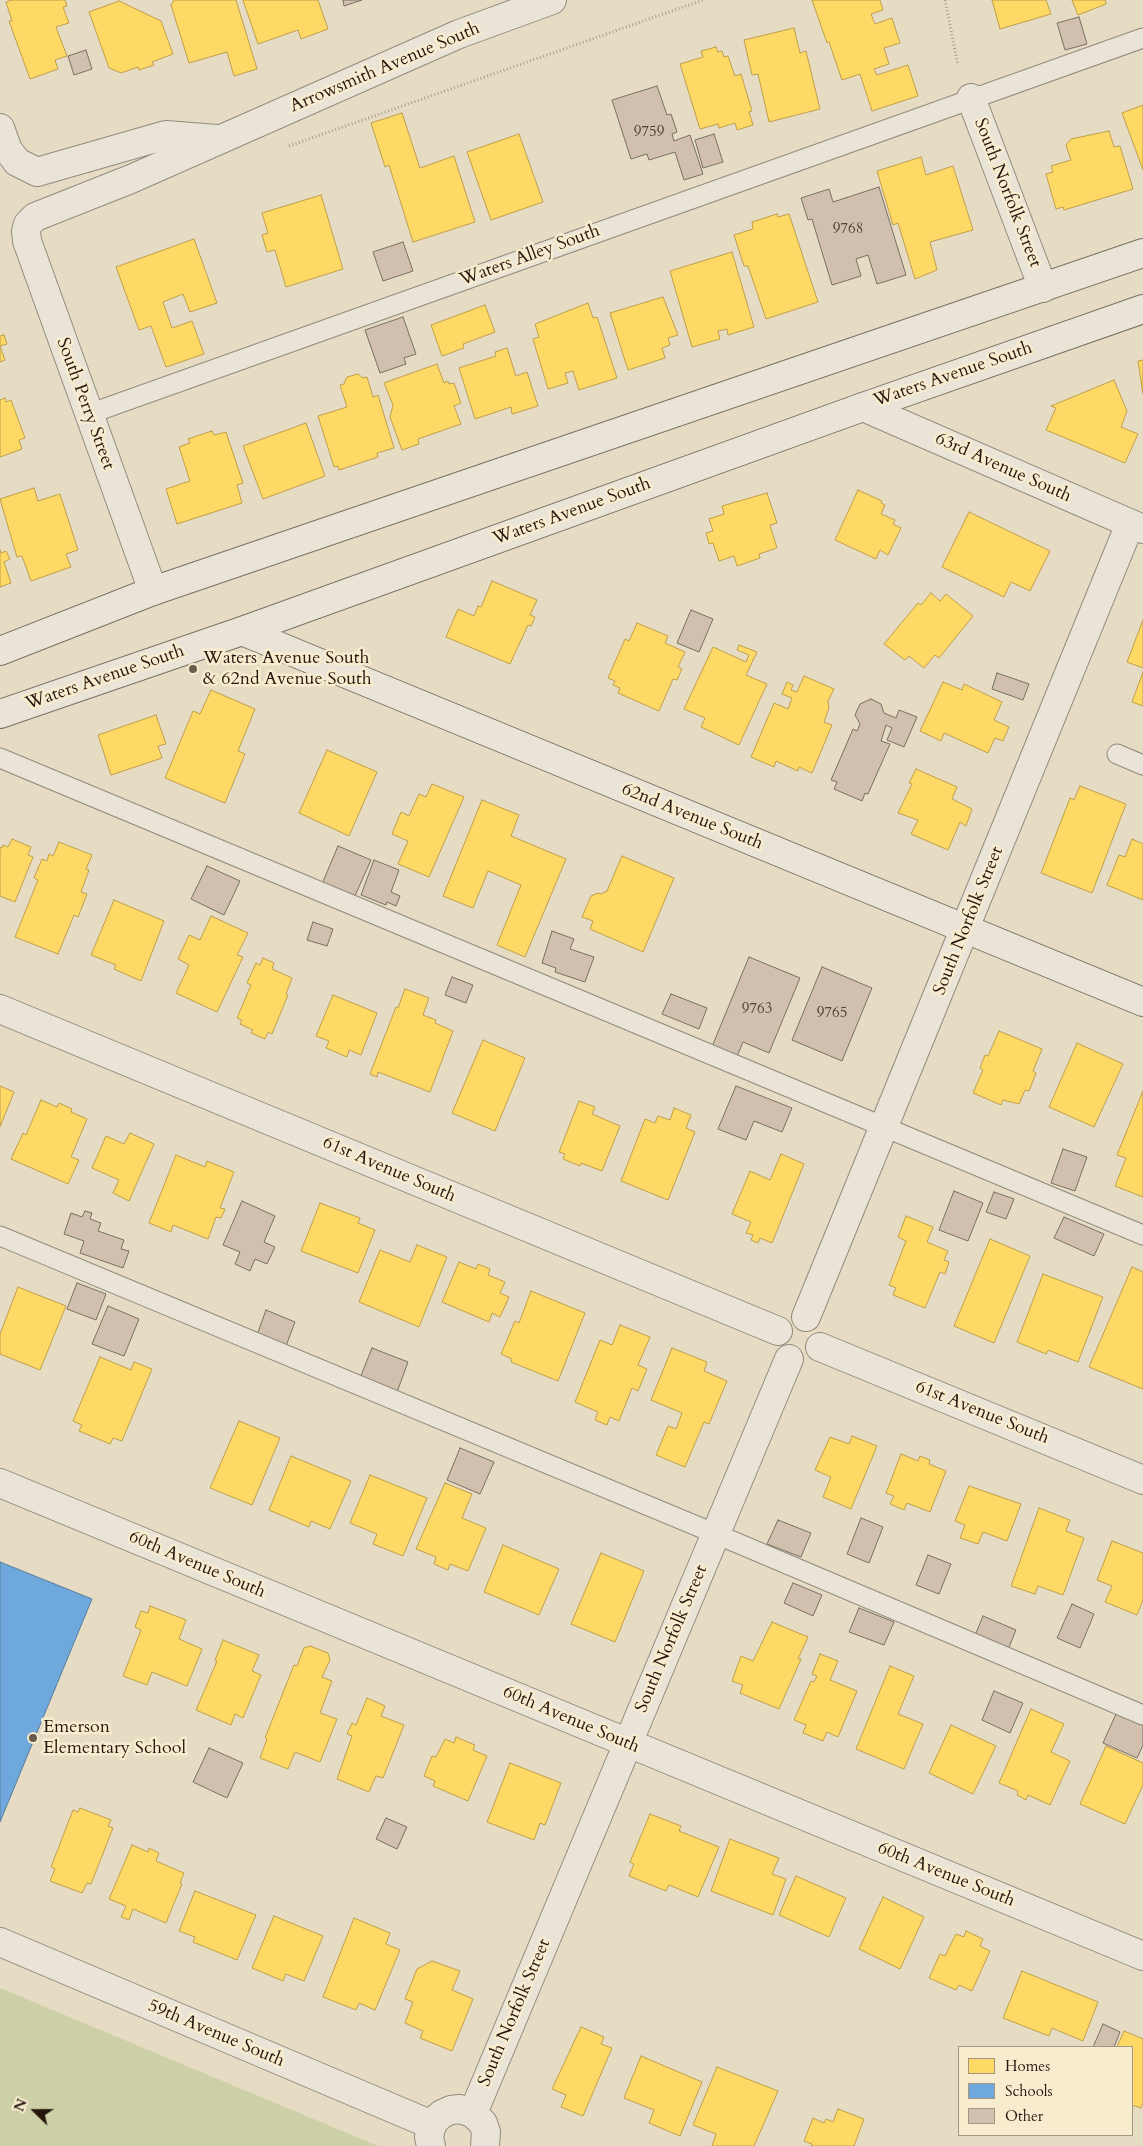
<!DOCTYPE html>
<style>
body{margin:0}
#map{position:relative;width:1143px;height:2146px;overflow:hidden;background:#e6dcc3;font-family:Cardo,serif}
canvas{display:block}
.legend{position:absolute;left:958px;top:2046px;width:175px;height:90px;box-sizing:border-box;background:#f8eccf;border:1px solid #a49682;margin:0;padding:6px 9px;list-style:none;font-size:15px;color:#25160e}
.legend li{display:flex;align-items:center;gap:10px;height:25px}
.legend b{width:25px;border:1px solid #a49682}
.north{position:absolute;left:10px;top:2086px;width:50px;height:50px;-webkit-text-stroke:4px #f8eccf;paint-order:stroke;rotate:292deg;font-size:14px;font-weight:700;line-height:20px;text-align:center;color:#25160e}
.north::after{content:'';display:block;margin:auto;width:18px;height:22px;background:#25160e;clip-path:polygon(50% 0,100% 100%,50% 72%,0 100%)}
</style>
<div id="map">
<canvas width="1143" height="2146"></canvas>
<ul class="legend">
<li><b style="height:14px;background:#ffd966"></b>Homes</li>
<li><b style="height:14px;background:#6fa8dc"></b>Schools</li>
<li><b style="height:14px;background:#d2c0ae"></b>Other</li>
</ul>
<div class="north">N</div>
</div>
<script>
const ctx = document.querySelector('canvas').getContext('2d');
ctx.lineJoin = 'round';
function paint(path, color) {
  ctx.fillStyle = color;
  ctx.fill(path, 'evenodd');
}
function poly(rows) {
  const path = new Path2D();
  for (const r of rows) {
    path.moveTo(r[0], r[1]);
    for (let i = 2; i < r.length; i += 2) path.lineTo(r[i], r[i + 1]);
  }
  return path;
}
function strokePath(path, color, width, dash) {
  ctx.strokeStyle = color;
  ctx.lineWidth = width;
  ctx.lineCap = dash ? 'butt' : 'round';
  ctx.setLineDash(dash || []);
  ctx.stroke(path);
}
function label(font, color, halo, rows, align = 'center') {
  ctx.font = font + ' Cardo,serif';
  ctx.lineWidth = 5;
  ctx.setLineDash([]);
  ctx.textBaseline = 'middle';
  ctx.strokeStyle = halo;
  ctx.fillStyle = color;
  for (const [text, x, y, turn = 0] of rows) {
    ctx.save();
    ctx.translate(x, y);
    ctx.rotate((+turn || 0) * Math.PI / 180);
    ctx.textAlign = isNaN(turn) ? turn : align;
    if (halo) ctx.strokeText(text, 0, 0);
    ctx.fillText(text, 0, 0);
    ctx.restore();
  }
}
const green = poly([
 [0,1988,378,2146,0,2146]
]);
const homes = poly([
 [12,0,65,0,67,6,63,7,69,23,56,27,67,56,55,60,58,69,30,79,9,21,12,21,6,2,12,0],
 [174,0,236,0,257,69,234,76,227,52,189,63,171,5,174,0],
 [243,0,318,0,328,29,301,39,298,30,258,44,243,0],
 [812,0,880,0,883,10,871,14,875,24,892,18,900,43,884,48,889,64,874,69,877,75,908,65,918,96,872,111,860,74,842,80,829,42,827,43,812,0],
 [992,0,1046,0,1051,14,1000,29,992,0],
 [1072,0,1105,0,1106,4,1078,15,1072,0],
 [119,1,161,21,173,54,152,62,154,65,139,70,138,67,121,73,109,68,89,12,119,1],
 [794,28,800,53,806,51,820,109,769,122,758,74,752,75,744,40,794,28],
 [716,47,718,52,722,51,724,57,728,56,735,76,741,74,752,111,749,112,753,125,737,130,735,123,719,128,718,124,700,129,680,64,703,57,701,51,716,47],
 [1143,105,1143,170,1122,113,1143,105],
 [402,113,420,168,454,156,475,222,413,242,389,165,385,167,371,123,402,113],
 [1109,131,1114,147,1120,146,1133,189,1064,210,1063,207,1056,209,1046,174,1053,172,1051,166,1071,160,1066,145,1071,139,1109,131],
 [519,134,543,202,491,220,467,152,519,134],
 [921,157,926,175,953,166,973,230,930,242,937,270,915,279,898,223,893,225,877,171,921,157],
 [321,195,343,269,286,287,275,250,267,252,262,235,268,233,262,213,321,195],
 [777,214,778,217,789,214,818,302,766,319,748,266,744,266,734,235,753,229,752,222,777,214],
 [194,239,217,303,190,312,183,294,163,302,172,328,192,321,204,354,166,367,151,326,139,330,116,267,194,239],
 [732,252,754,327,728,335,727,329,718,331,720,339,692,347,670,271,732,252],
 [663,297,678,335,668,338,670,345,662,348,665,358,628,370,610,313,663,297],
 [588,303,593,318,597,317,617,378,579,390,573,371,565,373,568,383,548,389,533,339,539,337,535,324,588,303],
 [485,305,495,332,463,344,464,348,442,356,431,325,485,305],
 [4,335,7,344,0,346,5,360,0,362,0,336,4,335],
 [507,348,516,376,527,372,538,406,512,414,511,407,475,419,459,368,496,356,495,352,507,348],
 [1143,360,1143,394,1138,361,1143,360],
 [437,364,444,383,448,381,449,384,454,383,461,403,454,406,461,424,418,439,419,444,402,450,390,417,393,405,384,383,437,364],
 [358,374,363,378,367,377,373,397,378,395,394,448,377,453,378,457,339,470,338,466,334,467,318,416,347,407,340,385,344,384,347,377,358,374],
 [1114,380,1127,411,1121,427,1138,434,1125,463,1046,430,1056,408,1051,406,1114,380],
 [5,398,6,402,11,400,25,438,19,440,22,449,0,457,0,400,5,398],
 [306,423,325,476,263,499,243,446,306,423],
 [212,431,214,435,226,432,243,483,237,485,242,503,177,524,166,489,190,481,179,447,190,443,188,439,212,431],
 [34,488,38,501,60,494,78,550,66,554,71,567,31,581,22,556,17,557,0,499,34,488],
 [858,490,882,501,881,503,885,505,881,514,895,520,893,524,901,528,888,555,880,550,876,559,835,540,858,490],
 [767,493,777,523,770,525,777,548,759,554,760,558,737,566,734,556,719,561,713,543,709,544,706,533,713,531,709,519,724,514,722,506,767,493],
 [969,512,1050,551,1030,591,1011,582,1004,597,942,567,969,512],
 [0,550,1,553,6,551,10,559,4,562,11,583,0,587,0,550],
 [492,581,537,600,530,615,535,617,531,626,528,625,510,664,446,637,458,609,474,616,478,606,481,607,492,581],
 [931,593,940,601,946,594,973,616,939,658,935,655,924,668,909,656,905,660,884,644,918,603,921,605,931,593],
 [1143,620,1143,668,1127,662,1143,620],
 [637,623,668,636,665,643,685,652,678,667,682,669,677,680,673,679,659,711,618,693,620,688,613,685,615,681,608,678,625,639,629,641,637,623],
 [739,645,757,652,746,675,767,684,739,745,701,727,705,718,684,709,713,647,746,662,749,655,737,650,739,645],
 [1143,672,1143,706,1132,702,1143,672],
 [804,676,834,689,828,701,829,708,824,722,832,725,812,773,799,767,798,771,776,761,774,767,751,757,774,703,788,709,792,698,782,694,787,682,793,685,791,690,797,692,804,676],
 [943,682,962,690,964,684,1002,702,994,720,1009,727,1003,741,995,738,988,753,944,733,941,741,920,731,943,682],
 [211,690,255,709,238,751,245,754,225,803,165,778,193,711,200,714,211,690],
 [156,715,166,744,158,746,162,758,111,775,98,735,156,715],
 [327,750,377,772,349,836,299,813,327,750],
 [916,769,957,787,952,799,972,809,966,826,960,822,948,850,911,834,918,820,898,813,912,784,909,783,916,769],
 [432,784,464,797,429,877,398,864,408,841,392,834,401,812,409,816,419,794,426,797,432,784],
 [1080,786,1126,804,1092,893,1041,873,1070,798,1074,800,1080,786],
 [482,800,519,815,511,836,566,859,525,957,497,945,521,885,488,871,473,908,443,896,482,800],
 [12,839,31,847,28,855,33,857,15,902,0,896,0,847,2,848,3,845,8,847,12,839],
 [1132,839,1143,844,1143,900,1107,885,1119,855,1125,857,1132,839],
 [59,842,92,855,86,869,89,870,81,892,87,894,78,917,74,915,58,954,15,937,38,880,34,878,42,859,47,861,49,854,53,856,59,842],
 [622,856,674,878,643,952,590,929,593,921,582,917,591,896,598,893,601,894,607,891,622,856],
 [114,900,164,921,141,981,114,969,116,965,91,955,114,900],
 [211,916,248,933,237,955,243,957,217,1012,176,993,189,965,178,959,189,935,200,940,211,916],
 [263,958,274,963,272,969,292,978,286,994,288,995,272,1034,268,1032,265,1039,251,1033,253,1030,240,1024,242,1020,237,1018,251,985,247,983,256,963,260,965,263,958],
 [405,989,429,998,423,1015,436,1020,435,1023,453,1031,430,1092,378,1072,377,1077,370,1074,396,1007,398,1008,405,989],
 [333,995,377,1013,361,1055,349,1050,347,1057,326,1048,329,1041,316,1036,333,995],
 [999,1031,1042,1049,1033,1071,1036,1073,1029,1091,1025,1090,1019,1104,1003,1100,1001,1105,973,1093,983,1070,980,1068,985,1055,988,1056,999,1031],
 [483,1040,525,1058,495,1131,452,1113,483,1040],
 [1077,1043,1123,1064,1094,1127,1049,1107,1077,1043],
 [0,1086,14,1092,0,1127,0,1086],
 [1143,1091,1143,1197,1115,1186,1126,1158,1117,1155,1143,1091],
 [41,1100,57,1107,59,1103,72,1109,71,1112,87,1119,71,1157,79,1160,68,1184,11,1159,23,1133,26,1135,41,1100],
 [579,1101,595,1107,592,1114,620,1126,602,1171,581,1163,580,1166,563,1159,565,1154,559,1152,579,1101],
 [674,1108,691,1115,686,1128,695,1132,668,1200,621,1181,645,1119,655,1123,658,1116,670,1120,674,1108],
 [130,1133,154,1144,129,1201,113,1193,119,1180,92,1168,106,1136,124,1144,130,1133],
 [781,1154,804,1164,772,1243,760,1238,758,1243,751,1240,753,1235,746,1233,751,1222,732,1214,750,1171,770,1180,781,1154],
 [176,1155,205,1167,207,1161,234,1172,220,1208,225,1209,221,1218,216,1217,208,1239,173,1225,171,1232,149,1223,176,1155],
 [320,1203,360,1218,358,1223,375,1230,358,1273,301,1251,320,1203],
 [906,1216,933,1227,927,1242,948,1251,944,1260,949,1262,945,1274,940,1272,925,1308,893,1295,896,1288,889,1285,906,1241,898,1237,906,1216],
 [990,1239,1030,1256,994,1343,954,1326,990,1239],
 [417,1245,447,1257,419,1327,359,1302,380,1250,410,1262,417,1245],
 [459,1262,476,1269,478,1264,490,1269,488,1275,505,1282,500,1293,509,1297,500,1317,492,1313,489,1322,442,1302,459,1262],
 [1132,1267,1143,1272,1143,1389,1089,1367,1132,1267],
 [1043,1274,1103,1297,1078,1362,1048,1350,1046,1354,1017,1342,1043,1274],
 [18,1287,66,1306,40,1370,0,1354,0,1334,18,1287],
 [531,1291,585,1313,558,1381,511,1362,512,1359,501,1354,515,1321,519,1323,531,1291],
 [620,1325,650,1337,638,1365,647,1369,638,1391,632,1388,619,1421,610,1417,607,1425,595,1420,598,1412,575,1402,600,1340,612,1345,620,1325],
 [672,1348,707,1362,704,1371,727,1381,709,1424,704,1422,685,1467,656,1455,668,1426,676,1429,682,1413,651,1400,672,1348],
 [100,1357,131,1370,134,1362,152,1369,122,1441,113,1438,110,1444,79,1431,82,1425,73,1421,100,1357],
 [239,1421,280,1438,252,1505,210,1488,239,1421],
 [852,1436,877,1446,851,1509,823,1497,831,1477,815,1470,830,1437,849,1444,852,1436],
 [901,1454,918,1461,920,1456,930,1460,929,1464,946,1471,930,1512,907,1503,904,1510,890,1504,894,1496,886,1493,901,1454],
 [291,1456,351,1481,330,1529,311,1521,309,1527,269,1510,291,1456],
 [370,1475,427,1498,403,1556,373,1544,377,1534,350,1523,370,1475],
 [445,1483,472,1494,462,1518,486,1528,468,1571,450,1564,448,1570,434,1564,436,1557,416,1549,445,1483],
 [969,1486,1021,1504,1007,1541,983,1532,978,1544,960,1538,965,1525,955,1521,969,1486],
 [1039,1508,1070,1520,1066,1531,1084,1538,1063,1595,1038,1586,1035,1594,1011,1586,1039,1508],
 [1112,1541,1143,1553,1143,1600,1137,1615,1105,1602,1112,1586,1097,1580,1112,1541],
 [503,1545,559,1569,539,1615,484,1592,503,1545],
 [601,1553,644,1571,615,1642,571,1624,601,1553],
 [150,1606,186,1620,179,1639,202,1649,187,1686,152,1672,147,1685,123,1676,141,1630,135,1627,141,1611,148,1613,150,1606],
 [772,1622,808,1637,798,1659,801,1659,779,1709,740,1693,743,1685,732,1681,741,1656,753,1661,772,1622],
 [223,1640,259,1655,252,1671,261,1675,243,1718,235,1714,231,1725,196,1710,217,1661,215,1660,223,1640],
 [310,1646,328,1653,330,1660,322,1677,332,1681,320,1713,337,1719,320,1762,295,1752,288,1769,260,1758,267,1739,265,1738,294,1665,297,1666,304,1648,310,1646],
 [820,1654,838,1661,830,1680,857,1691,838,1737,827,1732,823,1741,803,1733,806,1725,794,1720,811,1681,814,1682,817,1676,812,1674,820,1654],
 [890,1666,914,1676,898,1714,923,1724,904,1769,856,1749,890,1666],
 [367,1698,385,1706,381,1716,404,1725,383,1778,376,1776,369,1792,337,1779,352,1736,347,1734,352,1723,356,1725,367,1698],
 [1031,1709,1064,1724,1051,1752,1070,1761,1050,1805,1028,1795,1026,1800,1017,1795,1018,1791,999,1783,1031,1709],
 [951,1725,996,1746,973,1794,929,1773,951,1725],
 [456,1737,475,1745,473,1750,487,1756,468,1801,433,1786,435,1781,424,1776,432,1756,436,1757,445,1739,454,1743,456,1737],
 [1106,1746,1143,1763,1143,1785,1125,1824,1080,1804,1106,1746],
 [510,1763,561,1783,545,1825,540,1823,534,1840,487,1822,510,1763],
 [80,1808,111,1820,108,1826,113,1828,91,1884,87,1883,82,1893,50,1881,55,1869,51,1867,73,1810,78,1812,80,1808],
 [650,1814,681,1826,679,1831,719,1847,698,1897,669,1885,666,1891,629,1876,634,1864,630,1862,650,1814],
 [730,1839,779,1858,772,1874,786,1879,773,1915,711,1891,730,1839],
 [132,1845,148,1852,149,1848,159,1853,156,1861,184,1873,180,1883,182,1884,166,1923,133,1909,129,1920,121,1917,126,1906,109,1899,132,1845],
 [796,1876,846,1898,829,1937,779,1915,796,1876],
 [195,1891,256,1915,237,1960,193,1942,195,1937,179,1931,195,1891],
 [883,1897,924,1917,900,1969,859,1949,883,1897],
 [274,1916,323,1936,304,1981,286,1974,283,1981,252,1968,274,1916],
 [354,1918,390,1933,386,1944,400,1950,375,2010,359,2003,356,2010,323,1997,354,1918],
 [966,1931,983,1939,980,1946,990,1951,972,1991,959,1985,956,1990,929,1978,940,1954,945,1956,956,1934,964,1937,966,1931],
 [432,1961,460,1971,452,1990,473,1999,452,2051,420,2038,423,2031,405,2023,413,2002,405,1999,417,1969,432,1961],
 [1022,1971,1098,2002,1083,2041,1052,2028,1049,2036,1003,2018,1022,1971],
 [581,2027,604,2037,601,2044,612,2048,583,2116,561,2107,566,2095,552,2089,581,2027],
 [1124,2031,1143,2039,1143,2103,1141,2108,1132,2105,1132,2047,1117,2047,1124,2031],
 [641,2056,702,2082,680,2136,649,2123,654,2110,624,2098,641,2056],
 [717,2067,778,2091,754,2146,712,2146,716,2134,693,2125,717,2067],
 [838,2109,864,2119,854,2146,811,2146,812,2144,804,2141,813,2118,824,2123,826,2119,833,2122,838,2109]
]);
const schools = poly([
 [0,1562,92,1599,0,1822,0,1562]
]);
const building = poly([
 [343,0,362,0,344,6,343,0],
 [1079,17,1087,44,1065,50,1057,23,1079,17],
 [86,50,92,69,74,75,68,56,86,50],
 [657,86,667,115,671,114,677,132,672,134,674,141,690,135,703,174,684,180,675,152,649,160,647,154,631,159,612,100,657,86],
 [714,134,723,162,703,168,695,140,714,134],
 [879,187,906,275,877,284,868,255,856,259,861,276,832,285,812,219,808,220,801,198,829,189,833,202,879,187],
 [403,242,413,271,383,281,373,252,403,242],
 [403,317,416,354,404,358,406,364,380,373,365,330,403,317],
 [691,610,713,619,699,652,677,643,691,610],
 [997,673,1029,684,1023,700,992,689,997,673],
 [871,699,881,704,884,713,896,718,899,710,917,717,904,747,887,740,892,728,886,725,881,741,890,744,868,794,865,793,862,801,834,789,837,782,831,780,853,729,857,731,860,724,855,715,860,704,871,699],
 [338,846,371,860,354,898,322,884,338,846],
 [374,860,399,870,391,892,400,896,396,906,387,902,386,905,361,895,374,860],
 [207,866,240,881,224,915,191,899,207,866],
 [313,922,333,929,327,946,307,940,313,922],
 [552,931,574,939,570,949,594,957,585,982,555,972,556,968,542,963,552,931],
 [749,957,800,978,769,1053,743,1042,736,1059,711,1049,749,957],
 [822,967,872,988,842,1061,792,1040,822,967],
 [452,977,473,985,466,1003,445,995,452,977],
 [671,994,707,1008,699,1029,662,1014,671,994],
 [736,1086,792,1108,782,1132,754,1121,746,1140,718,1129,736,1086],
 [1063,1149,1087,1157,1075,1191,1051,1183,1063,1149],
 [954,1191,983,1203,968,1241,939,1230,954,1191],
 [994,1192,1014,1199,1006,1219,986,1212,994,1192],
 [242,1201,275,1216,264,1242,275,1247,267,1264,255,1259,250,1271,235,1264,240,1252,223,1245,242,1201],
 [85,1211,92,1213,90,1219,101,1223,98,1231,124,1240,121,1249,129,1251,123,1268,80,1253,84,1241,64,1234,71,1213,82,1217,85,1211],
 [1064,1217,1104,1234,1094,1256,1054,1238,1064,1217],
 [77,1283,106,1294,96,1320,67,1309,77,1283],
 [108,1306,139,1319,124,1356,92,1344,108,1306],
 [266,1310,295,1322,286,1346,257,1335,266,1310],
 [372,1348,408,1362,397,1392,360,1378,372,1348],
 [460,1448,494,1462,480,1494,447,1480,460,1448],
 [861,1518,883,1527,869,1563,847,1554,861,1518],
 [778,1520,811,1533,801,1557,767,1544,778,1520],
 [928,1555,951,1564,939,1594,916,1585,928,1555],
 [793,1583,822,1595,813,1616,784,1603,793,1583],
 [1072,1604,1094,1614,1080,1648,1057,1638,1072,1604],
 [859,1608,894,1622,884,1645,849,1632,859,1608],
 [983,1616,1016,1630,1007,1652,974,1638,983,1616],
 [994,1691,1023,1703,1010,1733,982,1720,994,1691],
 [1116,1714,1143,1725,1143,1745,1137,1758,1103,1743,1116,1714],
 [209,1748,243,1763,227,1798,193,1782,209,1748],
 [386,1818,407,1827,397,1849,376,1839,386,1818],
 [1103,2024,1120,2032,1114,2047,1093,2047,1103,2024]
]);
const path = poly([
 [945,0,958,65],
 [289,146,703,0]
]);
const lane = poly([
 [89,414,1143,38],
 [1117,754,1143,765],
 [0,758,1143,1235],
 [0,1236,716,1534,1143,1715]
]);
const street = poly([
 [971,98,1043,288],
 [0,128,8,150,17,162,37,172,166,135,217,139],
 [863,407,1143,529],
 [153,591,27,241,26,231,28,224,35,217,131,179,459,34,552,0],
 [0,1009,778,1331],
 [806,1317,1130,524],
 [820,1347,1143,1480],
 [0,1483,1143,1956],
 [0,1942,432,2125],
 [472,2113,476,2106,789,1359],
 [431,2146,429,2137,431,2128,435,2120,442,2114,451,2110,460,2109,472,2113,483,2123,486,2132,485,2146]
]);
const secondary = poly([
 [242,631,1143,1002],
 [0,651,153,591,1143,253],
 [0,714,242,631,863,407,1143,309]
]);
const markers = [
 [193,669,5,"#695b4d"],
 [33,1738,5,"#695b4d"]
];
const numberNames = [
 ["9759",649,133],
 ["9768",848,230],
 ["9763",757,1010],
 ["9765",832,1014]
];
const streetNames = [
 ["Arrowsmith Avenue South",385,68,-23],
 ["South Norfolk Street",1007,193,69],
 ["Waters Alley South",530,256,-20],
 ["Waters Avenue South",953,375,-19],
 ["South Perry Street",85,404,70],
 ["63rd Avenue South",1003,468,24],
 ["Waters Avenue South",572,512,-20],
 ["Waters Avenue South",105,678,-19],
 ["62nd Avenue South",692,817,22],
 ["South Norfolk Street",969,921,-68],
 ["61st Avenue South",389,1170,23],
 ["61st Avenue South",982,1413,22],
 ["60th Avenue South",197,1565,23],
 ["South Norfolk Street",672,1639,-67],
 ["60th Avenue South",571,1720,23],
 ["60th Avenue South",946,1875,22],
 ["South Norfolk Street",515,2013,-67],
 ["59th Avenue South",216,2034,23]
];
const poiNames = [
 ["Waters Avenue South",203,659],
 ["& 62nd Avenue South",203,680],
 ["Emerson",43,1728],
 ["Elementary School",43,1749]
];
paint(green, '#cdcfa6');
paint(homes, '#ffd966');
strokePath(homes, '#be9e4c', 1);
paint(schools, '#6fa8dc');
strokePath(schools, '#597c9e', 1);
paint(building, '#d2c0ae');
strokePath(building, '#787063', 1);
strokePath(lane, '#928b7d', 21);
strokePath(street, '#928b7d', 30);
strokePath(secondary, '#787063', 30);
strokePath(path, '#a59f95', 3, [1, 2.5]);
strokePath(lane, '#eae4d8', 19);
strokePath(street, '#eae4d8', 28);
strokePath(secondary, '#eae4d8', 28);
for (const [x, y, r, color] of markers) {
  const dot = new Path2D();
  dot.arc(x, y, r, 0, 2 * Math.PI);
  ctx.fillStyle = color;
  ctx.fill(dot);
  strokePath(dot, '#f8eccf', 2);
}
label('15px', '#504036', null, numberNames);
label('18px', '#25160e', '#f8eccf', streetNames);
label('18px', '#25160e', '#f8eccf', poiNames, 'left');
</script>
